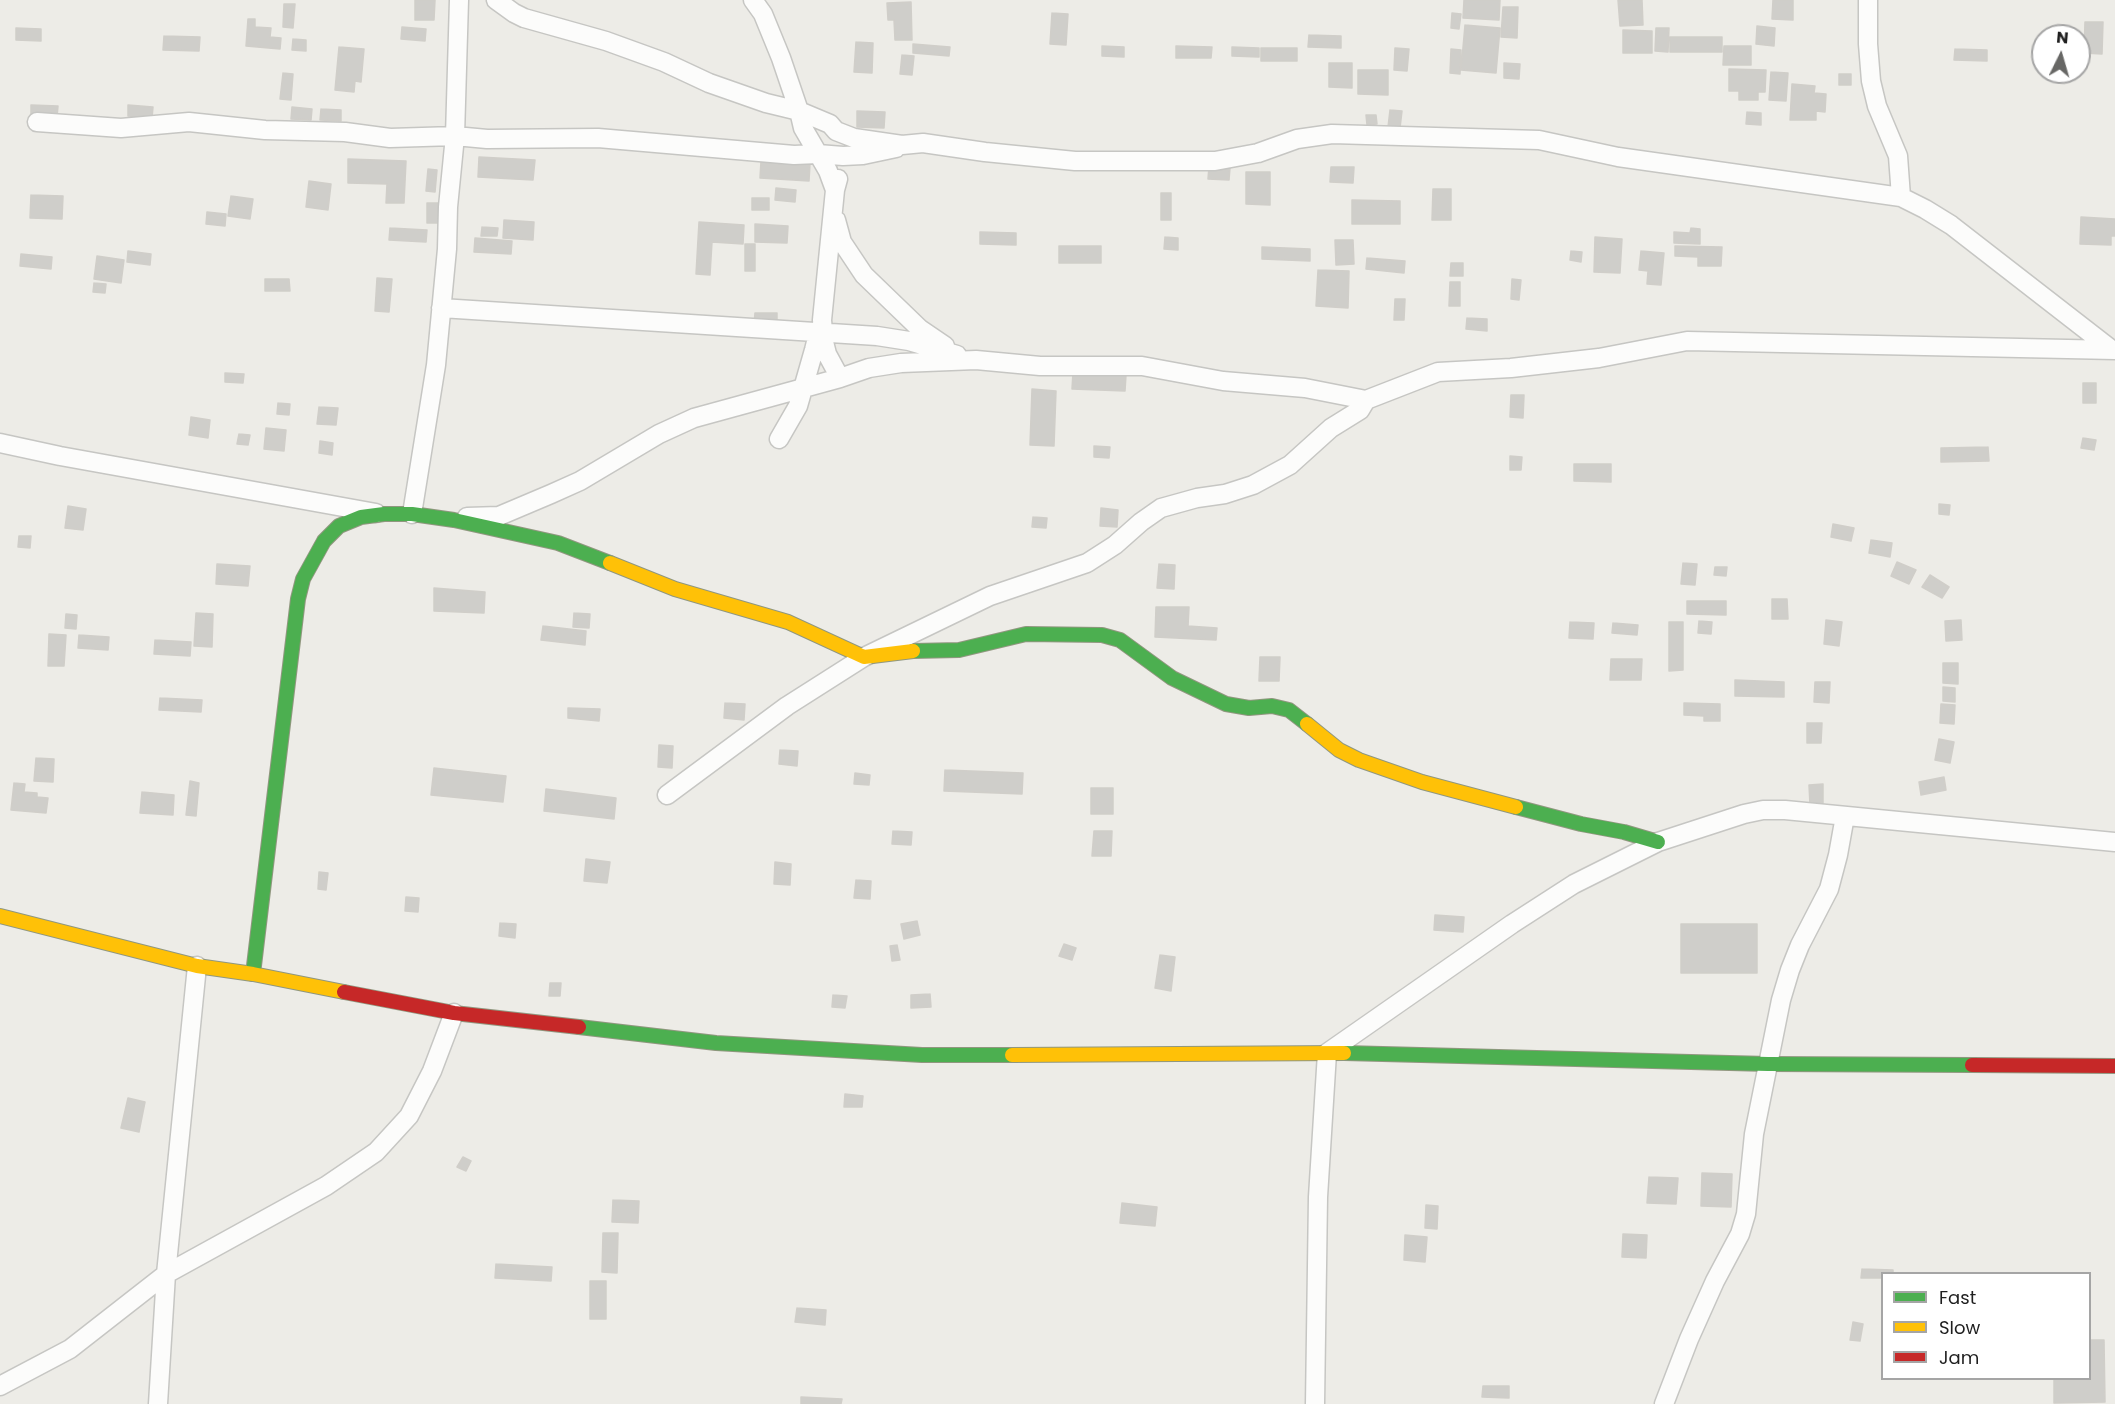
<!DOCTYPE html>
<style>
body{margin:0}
#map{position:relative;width:2115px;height:1404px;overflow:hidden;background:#edece7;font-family:Poppins,sans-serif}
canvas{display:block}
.legend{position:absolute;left:1881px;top:1272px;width:210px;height:108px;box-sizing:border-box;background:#fff;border:2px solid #a5a5a5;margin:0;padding:8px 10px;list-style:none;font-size:18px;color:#1f1f1f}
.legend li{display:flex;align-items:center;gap:12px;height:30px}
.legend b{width:30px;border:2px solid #a5a5a5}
.north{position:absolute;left:2031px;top:24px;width:60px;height:60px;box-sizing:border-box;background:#fff;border:2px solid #a5a5a5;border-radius:50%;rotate:5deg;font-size:16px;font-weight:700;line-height:24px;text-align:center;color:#1f1f1f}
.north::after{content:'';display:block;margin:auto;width:21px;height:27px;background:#676765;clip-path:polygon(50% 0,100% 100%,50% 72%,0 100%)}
</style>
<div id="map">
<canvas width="2115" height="1404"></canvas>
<ul class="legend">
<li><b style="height:8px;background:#4caf50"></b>Fast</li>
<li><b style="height:8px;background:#ffc107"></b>Slow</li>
<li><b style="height:8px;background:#c62828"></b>Jam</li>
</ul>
<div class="north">N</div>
</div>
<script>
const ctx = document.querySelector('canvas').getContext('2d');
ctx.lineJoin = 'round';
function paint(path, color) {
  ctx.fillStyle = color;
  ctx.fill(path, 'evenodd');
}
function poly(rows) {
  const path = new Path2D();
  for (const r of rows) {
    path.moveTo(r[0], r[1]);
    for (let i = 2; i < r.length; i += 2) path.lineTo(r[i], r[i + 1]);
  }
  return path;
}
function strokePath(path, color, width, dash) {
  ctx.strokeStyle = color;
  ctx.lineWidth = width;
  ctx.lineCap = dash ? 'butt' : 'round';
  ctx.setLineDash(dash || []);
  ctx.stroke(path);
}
const building = poly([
 [415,0,435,0,434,20,415,20,415,0],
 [1464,0,1500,0,1499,20,1463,18,1464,0],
 [1618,0,1642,0,1643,25,1620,26,1618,0],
 [1773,0,1793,0,1793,20,1772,19,1773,0],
 [911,2,912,40,895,40,894,20,888,20,887,3,911,2],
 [284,4,295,4,293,28,283,27,284,4],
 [1503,7,1518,7,1517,38,1501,37,1503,7],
 [1052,13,1068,14,1066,45,1050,44,1052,13],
 [1452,13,1461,14,1459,29,1451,28,1452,13],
 [248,19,255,19,255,27,271,28,270,37,281,38,280,49,246,46,248,19],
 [2085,22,2103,22,2102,54,2084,53,2085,22],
 [1465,25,1500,28,1496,73,1461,70,1465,25],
 [1757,26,1775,28,1774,46,1756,44,1757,26],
 [402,27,426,29,425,41,401,39,402,27],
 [16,28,41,29,41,41,16,40,16,28],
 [1656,28,1669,28,1668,52,1655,51,1656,28],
 [1623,30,1652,31,1652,53,1623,53,1623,30],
 [1309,35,1341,36,1341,48,1308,47,1309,35],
 [164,36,200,37,199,51,163,50,164,36],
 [1670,37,1722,37,1722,52,1670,52,1670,37],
 [293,39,306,40,306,51,292,50,293,39],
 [856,42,873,43,872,73,854,72,856,42],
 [913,44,950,47,949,56,913,53,913,44],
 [1102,46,1124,47,1124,57,1102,56,1102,46],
 [1176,46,1212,47,1211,58,1176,58,1176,46],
 [1724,46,1751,46,1751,65,1723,65,1724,46],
 [339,47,364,49,361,82,355,81,354,92,335,90,339,47],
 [1232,47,1259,48,1259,57,1232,56,1232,47],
 [1261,48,1297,48,1297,61,1261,61,1261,48],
 [1395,48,1409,49,1407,71,1394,70,1395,48],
 [1451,49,1461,50,1460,74,1450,73,1451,49],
 [1955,49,1987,50,1987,61,1954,60,1955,49],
 [902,55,914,56,912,75,900,74,902,55],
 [1329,63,1352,63,1352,88,1329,87,1329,63],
 [1504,63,1520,64,1519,79,1504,78,1504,63],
 [1729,69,1766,70,1765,92,1758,92,1758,100,1739,100,1739,91,1729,91,1729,69],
 [1358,70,1388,70,1388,95,1358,94,1358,70],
 [1771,72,1788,73,1786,101,1769,100,1771,72],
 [283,73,293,74,291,100,280,99,283,73],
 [1839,74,1851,74,1851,85,1839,85,1839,74],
 [1792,84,1815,86,1814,93,1826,94,1825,112,1816,111,1816,120,1790,120,1792,84],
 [31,105,58,106,57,117,31,116,31,105],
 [128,105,153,107,152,118,128,116,128,105],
 [292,107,312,109,311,120,291,119,292,107],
 [321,109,341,110,341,121,320,120,321,109],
 [1390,110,1402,111,1400,128,1388,127,1390,110],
 [857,111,885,112,884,128,857,127,857,111],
 [1747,112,1761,113,1761,125,1746,124,1747,112],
 [1366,115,1376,115,1377,124,1367,125,1366,115],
 [479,157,535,160,533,180,478,177,479,157],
 [348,159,406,161,404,203,386,203,387,184,348,183,348,159],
 [761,161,810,164,809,181,760,178,761,161],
 [1209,166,1230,168,1229,180,1208,179,1209,166],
 [1331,167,1354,167,1353,183,1330,182,1331,167],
 [428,169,437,170,435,192,426,191,428,169],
 [1246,172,1270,172,1270,205,1246,204,1246,172],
 [309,181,331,184,328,210,306,207,309,181],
 [776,188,796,190,795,202,775,200,776,188],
 [1433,189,1451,189,1451,220,1432,220,1433,189],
 [1161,193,1171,193,1171,220,1161,220,1161,193],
 [31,195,63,196,62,219,30,218,31,195],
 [231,196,253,199,250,219,228,216,231,196],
 [752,198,769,198,769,210,752,210,752,198],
 [1352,200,1400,201,1400,224,1352,224,1352,200],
 [427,203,439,203,439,223,427,223,427,203],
 [207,212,226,214,225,226,206,224,207,212],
 [2081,217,2115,219,2115,236,2111,236,2111,245,2080,244,2081,217],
 [504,220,534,222,533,240,503,238,504,220],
 [699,222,744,225,743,244,712,242,710,275,696,274,699,222],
 [755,224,788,226,787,243,755,242,755,224],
 [482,227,498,228,497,236,481,236,482,227],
 [390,228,427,230,426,242,389,240,390,228],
 [1691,228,1700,229,1700,244,1674,243,1674,232,1690,233,1691,228],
 [980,232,1016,233,1016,245,980,244,980,232],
 [1165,237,1178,238,1178,250,1164,249,1165,237],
 [1595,237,1622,239,1620,273,1594,272,1595,237],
 [475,238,512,241,511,254,474,252,475,238],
 [1335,240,1353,240,1354,264,1336,265,1335,240],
 [745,244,755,244,755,271,745,271,745,244],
 [1059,246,1101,246,1101,263,1059,263,1059,246],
 [1675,246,1722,247,1721,266,1698,266,1698,257,1675,256,1675,246],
 [1262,247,1310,249,1310,261,1262,259,1262,247],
 [128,251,151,254,150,265,127,262,128,251],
 [1571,251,1582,252,1581,262,1570,260,1571,251],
 [1641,251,1664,253,1661,285,1647,284,1648,271,1639,270,1641,251],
 [21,254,52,257,51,269,20,266,21,254],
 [97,256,124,260,121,283,94,279,97,256],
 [1367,258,1405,261,1404,273,1366,269,1367,258],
 [1451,263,1463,263,1463,276,1450,276,1451,263],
 [1318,270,1349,271,1348,308,1316,306,1318,270],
 [377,278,392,279,389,312,375,311,377,278],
 [265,279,289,279,290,291,265,291,265,279],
 [1512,279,1521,280,1519,300,1511,299,1512,279],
 [1450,282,1460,282,1460,306,1449,306,1450,282],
 [94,283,106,284,105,293,93,292,94,283],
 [1395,299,1405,299,1404,320,1394,320,1395,299],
 [755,313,777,313,777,324,754,324,755,313],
 [1467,318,1487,319,1487,331,1466,329,1467,318],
 [1073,372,1126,375,1125,391,1072,389,1073,372],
 [225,373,244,374,243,383,225,382,225,373],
 [2083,383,2096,383,2096,403,2083,403,2083,383],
 [1032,389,1056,391,1054,446,1030,445,1032,389],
 [1511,395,1524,395,1523,418,1510,417,1511,395],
 [278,403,290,404,289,415,277,414,278,403],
 [319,407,338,408,336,425,317,424,319,407],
 [191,417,210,420,208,438,189,435,191,417],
 [266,428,286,430,284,451,264,449,266,428],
 [239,434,250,435,248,445,237,444,239,434],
 [2083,438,2096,440,2094,450,2081,448,2083,438],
 [320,441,333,443,332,455,319,453,320,441],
 [1094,446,1110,447,1109,458,1094,457,1094,446],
 [1988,447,1989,461,1941,462,1941,448,1988,447],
 [1510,456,1522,457,1521,470,1510,470,1510,456],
 [1574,464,1611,464,1611,482,1574,481,1574,464],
 [1939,504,1950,505,1949,515,1939,514,1939,504],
 [68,506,86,509,83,530,65,528,68,506],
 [1101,508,1118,510,1117,527,1100,526,1101,508],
 [1033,517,1047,518,1046,528,1032,527,1033,517],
 [1833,524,1854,528,1851,541,1831,537,1833,524],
 [19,536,31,536,30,548,18,547,19,536],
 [1871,540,1892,543,1890,557,1869,553,1871,540],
 [1897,562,1916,570,1909,584,1891,576,1897,562],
 [1683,563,1697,564,1695,585,1681,584,1683,563],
 [217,564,250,566,248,586,216,584,217,564],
 [1159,564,1175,565,1174,589,1157,588,1159,564],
 [1715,567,1727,567,1726,576,1714,575,1715,567],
 [1930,575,1949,587,1942,598,1922,587,1930,575],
 [434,588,485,592,484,613,434,611,434,588],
 [1772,599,1787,599,1788,619,1772,619,1772,599],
 [1687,601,1726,601,1726,615,1687,614,1687,601],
 [1156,607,1189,607,1188,626,1217,628,1216,640,1155,637,1156,607],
 [196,613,213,614,212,647,194,646,196,613],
 [574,613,590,614,589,628,573,627,574,613],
 [66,614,77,615,76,629,65,628,66,614],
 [1826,620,1842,622,1839,646,1824,644,1826,620],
 [1961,620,1962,640,1946,641,1945,621,1961,620],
 [1699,621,1712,622,1711,634,1698,633,1699,621],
 [1570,622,1594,623,1593,639,1569,638,1570,622],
 [1669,622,1683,622,1683,670,1669,671,1669,622],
 [1613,623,1638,625,1637,635,1612,633,1613,623],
 [543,626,586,631,585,645,541,640,543,626],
 [49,634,66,635,64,666,48,666,49,634],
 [79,635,109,637,108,650,78,648,79,635],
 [155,640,191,642,190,656,154,654,155,640],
 [1260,657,1280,657,1279,681,1259,681,1260,657],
 [1611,659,1642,659,1641,680,1610,680,1611,659],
 [1943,663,1958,663,1958,684,1943,683,1943,663],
 [1735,680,1784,682,1784,697,1735,696,1735,680],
 [1815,682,1830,682,1829,703,1814,702,1815,682],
 [1943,687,1955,688,1955,702,1943,701,1943,687],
 [160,698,202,700,201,712,159,710,160,698],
 [725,703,745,704,744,720,724,718,725,703],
 [1684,703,1720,704,1720,721,1704,721,1704,716,1684,715,1684,703],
 [1941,704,1955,705,1954,724,1940,723,1941,704],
 [568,708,600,709,599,721,568,718,568,708],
 [1807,723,1822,723,1821,743,1807,743,1807,723],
 [1939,739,1954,742,1950,763,1935,760,1939,739],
 [659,745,673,746,672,768,658,767,659,745],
 [780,750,798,751,797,766,779,764,780,750],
 [36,758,54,759,53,782,34,781,36,758],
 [434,768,506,776,503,802,431,795,434,768],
 [945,770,1023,773,1022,794,944,791,945,770],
 [855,773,870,775,869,785,854,784,855,773],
 [1944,777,1946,790,1921,795,1919,782,1944,777],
 [190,781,199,783,196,816,186,815,190,781],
 [14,783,25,784,24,792,37,793,37,797,48,798,46,813,11,810,14,783],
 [1823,784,1823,804,1810,805,1809,785,1823,784],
 [1091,788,1113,788,1113,814,1091,814,1091,788],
 [546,789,616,798,614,819,544,811,546,789],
 [142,792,174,795,173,815,140,813,142,792],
 [893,831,912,832,911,845,892,844,893,831],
 [1094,831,1112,831,1111,856,1092,856,1094,831],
 [586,859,610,862,607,883,584,881,586,859],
 [775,862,791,864,790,885,774,884,775,862],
 [319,872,328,873,326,890,318,889,319,872],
 [856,880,871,881,870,899,854,898,856,880],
 [406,897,419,898,418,912,405,911,406,897],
 [1435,915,1464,917,1463,932,1434,930,1435,915],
 [917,921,920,935,904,939,901,924,917,921],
 [500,923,516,924,515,938,499,936,500,923],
 [1681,924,1757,924,1757,973,1681,973,1681,924],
 [1064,944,1076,948,1072,960,1059,956,1064,944],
 [897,945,900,960,892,961,890,946,897,945],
 [1160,955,1175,957,1171,991,1155,988,1160,955],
 [550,983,561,983,560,996,549,996,550,983],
 [930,994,931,1007,911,1008,911,995,930,994],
 [833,995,847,996,845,1008,832,1007,833,995],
 [845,1094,863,1096,862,1107,844,1107,845,1094],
 [128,1098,145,1102,139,1132,121,1128,128,1098],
 [463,1157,471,1161,466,1171,457,1167,463,1157],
 [1702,1173,1732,1174,1731,1207,1701,1206,1702,1173],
 [1649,1177,1678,1178,1676,1204,1647,1203,1649,1177],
 [613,1200,639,1201,638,1223,612,1222,613,1200],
 [1122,1203,1157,1207,1155,1226,1120,1223,1122,1203],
 [1426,1205,1438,1206,1437,1229,1425,1228,1426,1205],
 [603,1233,618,1233,617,1273,602,1272,603,1233],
 [1623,1234,1647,1235,1646,1258,1622,1257,1623,1234],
 [1405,1235,1427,1237,1425,1262,1404,1260,1405,1235],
 [496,1264,552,1267,551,1281,495,1278,496,1264],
 [1862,1269,1893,1270,1893,1274,1882,1274,1882,1278,1861,1278,1862,1269],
 [590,1281,606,1281,606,1319,590,1319,590,1281],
 [797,1308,826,1310,825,1325,795,1322,797,1308],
 [1853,1322,1863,1324,1860,1341,1850,1340,1853,1322],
 [2090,1340,2104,1340,2105,1402,2054,1403,2054,1378,2090,1378,2090,1340],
 [1483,1386,1509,1386,1509,1398,1482,1397,1483,1386],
 [801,1397,842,1399,841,1404,801,1404,801,1397]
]);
const street = poly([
 [496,0,514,13,524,18,606,41,664,62,709,83,766,103,799,111,803,128,828,171,835,190],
 [753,0,763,14,781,58,799,111,830,124,836,131,854,138,902,145,923,143,985,152,1075,161,1215,161,1258,153,1297,139,1332,134,1539,140,1618,157,1901,197,1925,209,1951,225,2112,350],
 [1868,0,1868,44,1871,81,1877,106,1898,156,1901,197],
 [37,122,121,128,189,122,265,130,345,132,390,138,455,136,487,139,598,138,794,155,818,154,843,156,863,155,896,148],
 [838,179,835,190,822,320,824,342,827,354,840,378],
 [836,220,842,242,864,275,920,329,945,346],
 [441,308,877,336,909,341,957,355],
 [779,439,798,406,814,350,817,338,815,333],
 [0,443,60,456,376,513],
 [412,514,436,365,447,249,448,207,455,136,459,0],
 [467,517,499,516,551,494,580,481,659,434,694,418,840,378,869,368,901,363,976,360,1040,366,1142,366,1223,381,1305,388,1366,400,1438,372,1511,368,1599,358,1687,341,2115,350],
 [667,795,787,706,864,657,990,596,1087,563,1115,545,1141,522,1161,508,1197,498,1225,494,1253,485,1290,465,1331,428,1360,410,1366,400],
 [0,1386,70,1349,166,1274,326,1186,376,1152,409,1116,432,1071,454,1013],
 [158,1404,166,1274,197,966],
 [1315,1404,1318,1197,1327,1053,1512,924,1574,884,1658,842,1744,814,1763,810,1785,810,2115,842],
 [1664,1404,1689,1339,1715,1281,1740,1234,1746,1214,1754,1134,1781,1000,1790,970,1800,945,1829,889,1838,855,1845,816]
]);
const fast = poly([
 [913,651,959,650,1026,634,1102,635,1120,640,1172,678,1226,704,1249,708,1272,706,1289,710,1307,724],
 [1516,807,1581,824,1624,832,1658,842],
 [253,974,298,599,303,579,324,541,339,526,361,517,384,514,412,514,454,520,558,543,610,563],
 [579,1027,716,1043,922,1055,1012,1055],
 [1344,1053,1768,1064,1972,1065]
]);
const slow = poly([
 [610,563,675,589,788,622,864,657,913,651],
 [1307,724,1339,750,1359,760,1422,782,1516,807],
 [0,916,197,966,253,974,344,992],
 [1012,1055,1344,1053]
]);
const jam = poly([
 [344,992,454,1013,579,1027],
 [1972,1065,2115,1066]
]);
paint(building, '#cfceca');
strokePath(building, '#d0cec9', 1.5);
strokePath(street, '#c6c6c3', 21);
strokePath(fast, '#90977f', 16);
strokePath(slow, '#90977f', 16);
strokePath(jam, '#90977f', 16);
strokePath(street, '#fcfcfb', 18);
strokePath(fast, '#4caf50', 14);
strokePath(slow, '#ffc107', 14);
strokePath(jam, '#c62828', 14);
</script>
